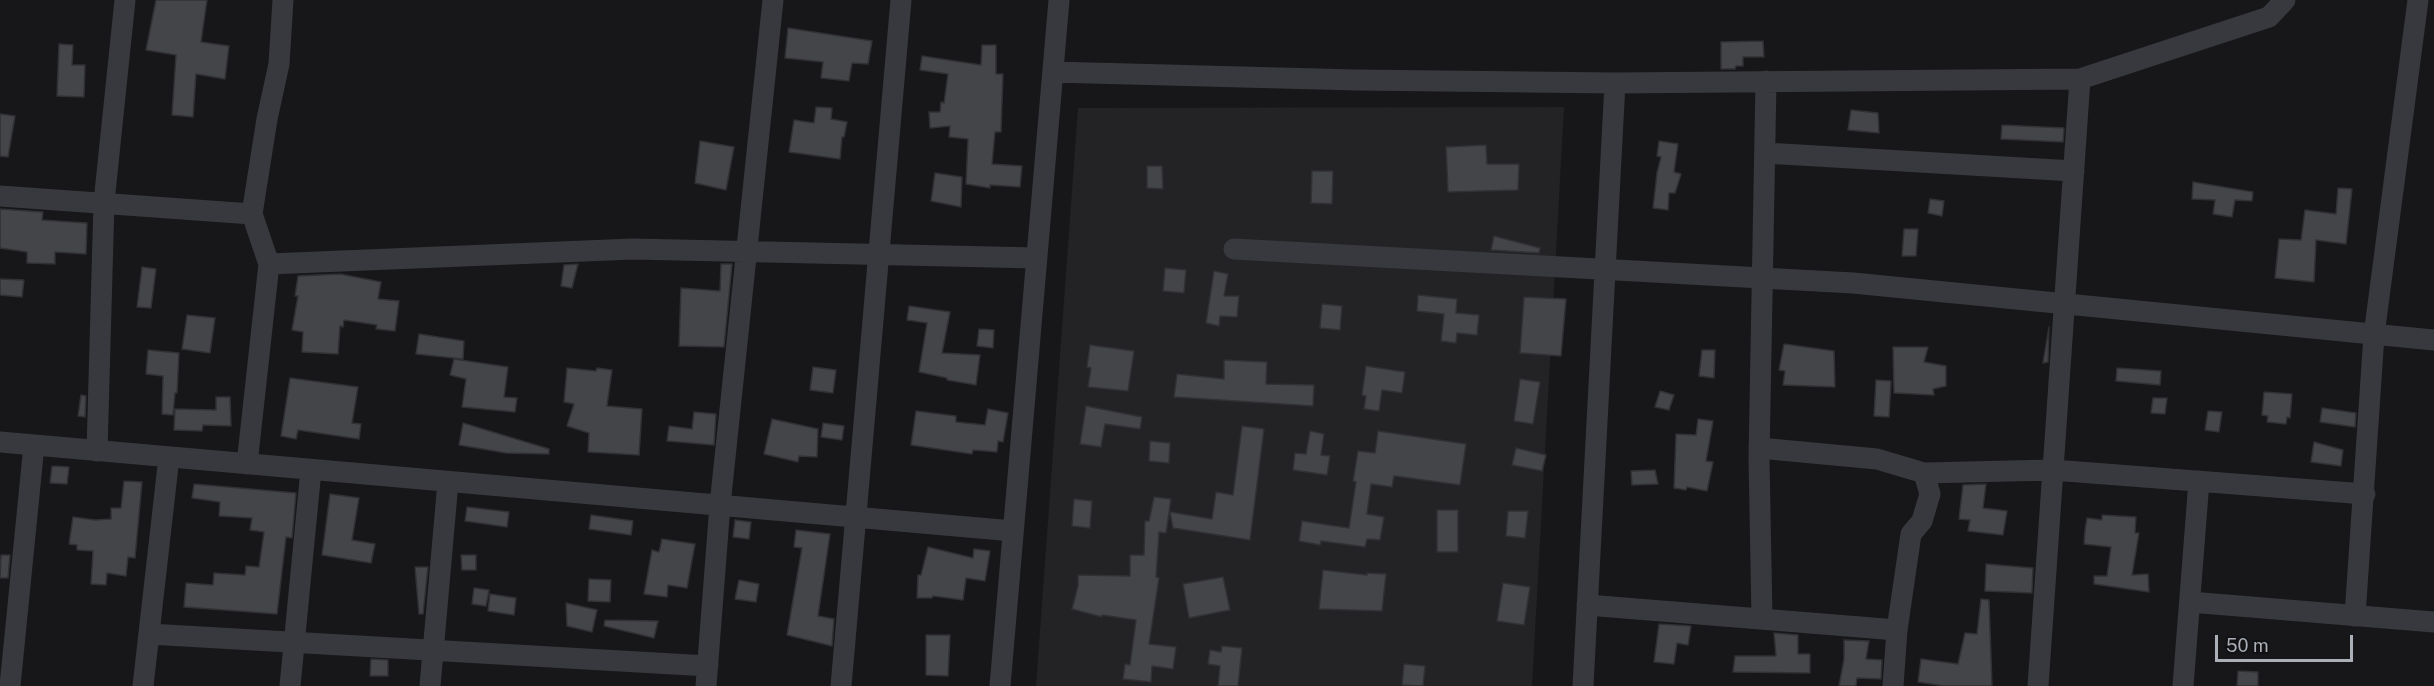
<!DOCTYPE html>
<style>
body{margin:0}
#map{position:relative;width:2434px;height:686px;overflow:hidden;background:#171719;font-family:"Public Sans",sans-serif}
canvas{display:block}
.scale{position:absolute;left:2215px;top:635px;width:138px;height:27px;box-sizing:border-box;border:3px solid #aaafb8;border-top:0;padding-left:8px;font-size:18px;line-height:21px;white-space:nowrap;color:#aaafb8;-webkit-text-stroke:4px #121214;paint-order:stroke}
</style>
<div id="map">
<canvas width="2434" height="686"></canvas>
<div class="scale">50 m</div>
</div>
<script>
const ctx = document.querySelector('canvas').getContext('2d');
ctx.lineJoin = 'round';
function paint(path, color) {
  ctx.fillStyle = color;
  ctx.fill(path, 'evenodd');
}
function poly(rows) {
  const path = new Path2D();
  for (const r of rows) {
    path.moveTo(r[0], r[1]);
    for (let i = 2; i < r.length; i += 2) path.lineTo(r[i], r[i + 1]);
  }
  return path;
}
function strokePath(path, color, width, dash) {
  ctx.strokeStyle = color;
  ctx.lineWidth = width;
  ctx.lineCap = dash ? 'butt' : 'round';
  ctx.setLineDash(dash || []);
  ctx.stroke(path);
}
const built = poly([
 [1564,107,1532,686,1036,686,1078,108]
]);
const building = poly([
 [156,0,207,0,201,42,229,46,225,79,196,74,193,117,172,115,176,55,146,50,156,0],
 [788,28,872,41,868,64,852,63,849,81,821,78,823,62,785,58,788,28],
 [1763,41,1764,57,1743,57,1743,66,1736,66,1735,69,1721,69,1721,42,1763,41],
 [59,44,73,45,72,65,85,65,84,97,57,96,59,44],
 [982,45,996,45,996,74,1003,74,1001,132,995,132,992,164,1022,166,1020,187,990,185,990,188,966,184,968,139,949,137,950,126,930,128,929,112,940,112,941,102,944,103,948,74,920,70,922,56,981,65,982,45],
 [816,107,832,108,831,119,847,122,844,137,842,137,840,159,789,152,794,120,814,123,816,107],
 [1851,110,1878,113,1879,133,1848,130,1851,110],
 [0,114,15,116,8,157,0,156,0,114],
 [2002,125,2064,128,2063,142,2001,139,2002,125],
 [700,141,734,147,726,190,695,183,700,141],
 [1659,141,1678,144,1674,172,1681,174,1675,193,1669,193,1668,210,1653,208,1657,173,1661,157,1657,156,1659,141],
 [1486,145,1487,164,1519,164,1518,190,1448,192,1446,147,1486,145],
 [1147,166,1162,166,1163,189,1147,188,1147,166],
 [1312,171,1333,171,1332,204,1311,203,1312,171],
 [935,173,962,177,961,207,931,201,935,173],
 [2193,182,2253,192,2252,201,2235,200,2232,217,2213,214,2215,200,2192,199,2193,182],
 [2338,188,2352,189,2346,244,2316,240,2314,282,2275,278,2279,239,2301,240,2305,210,2336,214,2338,188],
 [1930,199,1944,201,1942,216,1928,213,1930,199],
 [0,209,43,212,42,220,87,223,86,254,55,252,55,264,27,263,27,252,0,248,0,209],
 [1904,229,1918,229,1916,256,1902,256,1904,229],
 [1494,236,1540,248,1539,253,1491,250,1494,236],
 [578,264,572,288,561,286,564,265,578,264],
 [721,264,732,264,724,347,679,346,681,288,720,291,721,264],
 [142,267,156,269,151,308,137,307,142,267],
 [1165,268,1186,270,1184,293,1163,291,1165,268],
 [1214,271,1228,274,1224,296,1239,296,1237,317,1220,316,1219,326,1206,323,1214,271],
 [340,274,381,282,378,299,399,301,395,331,376,329,377,325,344,320,343,327,340,326,338,354,302,352,303,332,292,330,298,296,295,296,298,276,340,274],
 [0,279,24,280,22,297,0,295,0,279],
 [1418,295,1457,299,1456,313,1479,315,1477,335,1457,333,1456,343,1441,341,1444,314,1417,311,1418,295],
 [1524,297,1566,299,1561,356,1520,353,1524,297],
 [1322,304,1342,306,1340,330,1320,328,1322,304],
 [909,306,950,312,942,353,980,355,976,385,947,380,947,378,919,372,927,323,907,320,909,306],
 [187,315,215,318,210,353,182,349,187,315],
 [2049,327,2048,362,2043,363,2049,327],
 [979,329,994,330,993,348,977,346,979,329],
 [419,334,464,341,463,359,416,354,419,334],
 [1784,344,1834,351,1835,387,1783,385,1785,371,1779,370,1784,344],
 [1090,345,1134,351,1128,391,1088,387,1091,368,1087,367,1090,345],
 [1893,347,1928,347,1924,362,1946,366,1946,386,1933,389,1934,395,1894,393,1893,347],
 [148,350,179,353,177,393,175,393,173,415,162,414,163,376,146,374,148,350],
 [1702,350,1715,350,1714,378,1699,376,1702,350],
 [454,359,508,367,504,397,517,398,515,412,462,407,466,379,450,375,454,359],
 [1224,360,1267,362,1266,384,1314,385,1313,406,1174,397,1177,374,1224,379,1224,360],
 [1366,366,1405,372,1402,393,1382,390,1379,411,1364,409,1366,396,1362,395,1366,366],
 [813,367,836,370,833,393,810,390,813,367],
 [567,368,596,371,597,368,612,370,607,406,642,409,639,455,588,452,589,433,567,426,574,404,564,402,567,368],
 [2117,368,2161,371,2160,385,2116,381,2117,368],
 [290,378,358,387,352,423,361,424,359,439,298,430,296,439,281,436,290,378],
 [1520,379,1540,382,1533,424,1514,421,1520,379],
 [1876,380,1891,381,1889,417,1874,416,1876,380],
 [1660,391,1674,395,1669,410,1655,407,1660,391],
 [2264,392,2292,394,2290,418,2287,417,2286,424,2267,422,2268,416,2262,415,2264,392],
 [81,395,86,396,85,417,78,416,81,395],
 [216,397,230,397,231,426,203,425,202,431,174,430,175,409,216,410,216,397],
 [2153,398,2167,398,2165,414,2151,413,2153,398],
 [1086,406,1142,417,1140,429,1105,424,1101,447,1080,444,1086,406],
 [2322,408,2356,413,2355,427,2320,422,2322,408],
 [988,409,1008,413,1003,442,998,441,997,452,973,450,972,454,911,445,916,411,956,416,956,422,985,425,988,409],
 [2208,411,2222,412,2219,432,2205,430,2208,411],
 [694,412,716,414,714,445,667,441,669,426,692,429,694,412],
 [772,419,818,429,817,457,799,456,798,462,764,454,772,419],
 [1698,419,1713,421,1706,461,1713,462,1707,491,1687,487,1686,490,1674,488,1676,434,1696,435,1698,419],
 [463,423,549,449,549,454,506,453,459,445,463,423],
 [823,423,844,426,842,440,821,437,823,423],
 [1242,426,1264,429,1250,540,1173,528,1170,512,1212,519,1216,492,1233,495,1242,426],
 [1310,431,1324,434,1321,455,1330,456,1327,475,1293,470,1295,453,1306,454,1310,431],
 [1378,431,1466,444,1460,485,1394,476,1392,487,1371,484,1367,514,1384,517,1380,540,1367,539,1365,547,1321,541,1320,545,1299,541,1302,521,1349,528,1356,482,1353,481,1358,451,1375,453,1378,431],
 [1150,441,1170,443,1169,463,1149,461,1150,441],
 [2314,442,2343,450,2341,466,2311,462,2314,442],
 [1516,448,1546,455,1542,471,1512,465,1516,448],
 [52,466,69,467,67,484,50,483,52,466],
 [1655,470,1658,484,1632,485,1631,471,1655,470],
 [124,481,142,482,135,558,128,557,126,576,107,573,106,585,91,584,93,551,77,550,77,545,69,544,73,517,95,520,111,519,111,508,121,508,124,481],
 [194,484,296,493,292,538,286,537,277,614,184,607,186,583,213,585,214,573,245,575,246,566,259,567,264,532,250,530,252,518,219,516,220,502,192,498,194,484],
 [1986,484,1983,508,2007,511,2003,535,1968,531,1970,520,1959,519,1963,485,1986,484],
 [330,494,359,498,352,540,375,544,371,563,322,555,330,494],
 [1154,497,1171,499,1166,533,1159,532,1156,577,1159,578,1149,644,1176,647,1173,669,1152,666,1151,682,1123,679,1125,664,1130,665,1136,620,1102,615,1102,617,1072,609,1078,586,1078,575,1130,576,1130,555,1144,555,1145,521,1149,521,1154,497],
 [1074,499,1092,501,1090,528,1072,526,1074,499],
 [467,507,509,512,507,527,465,521,467,507],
 [1437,510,1458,510,1458,552,1437,552,1437,510],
 [1508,511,1528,511,1525,538,1506,536,1508,511],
 [591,515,633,521,631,535,589,529,591,515],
 [2102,515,2136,517,2135,533,2139,533,2132,575,2148,574,2149,592,2094,584,2094,576,2107,576,2111,547,2084,544,2085,530,2087,518,2102,520,2102,515],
 [735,520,751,522,749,539,733,537,735,520],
 [796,530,830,534,818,616,834,619,832,646,787,635,802,548,794,547,796,530],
 [662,539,695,544,687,588,668,585,667,597,644,594,652,550,659,552,662,539],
 [928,547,973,558,974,549,990,551,985,581,966,578,963,600,933,596,932,598,917,598,918,575,921,575,928,547],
 [1,555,10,555,8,578,0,578,1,555],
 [461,555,476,555,476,570,462,570,461,555],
 [1986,564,2033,568,2032,593,1985,591,1986,564],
 [415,567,428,567,423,614,419,614,415,567],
 [1323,570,1367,575,1367,573,1386,574,1382,611,1319,609,1323,570],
 [1223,577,1230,610,1189,618,1183,584,1223,577],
 [589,579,611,580,610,602,588,601,589,579],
 [739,580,759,584,756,602,735,599,739,580],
 [1503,583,1530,587,1524,625,1497,621,1503,583],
 [474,588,489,590,486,606,472,604,474,588],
 [490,594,516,598,514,615,488,611,490,594],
 [1981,599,1989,600,1992,686,1944,686,1918,682,1921,659,1958,664,1965,633,1977,634,1981,599],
 [566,603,597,610,592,632,567,626,566,603],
 [605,620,658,621,654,638,604,626,605,620],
 [1659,624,1691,626,1688,645,1677,643,1674,664,1654,662,1659,624],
 [1774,633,1798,635,1798,654,1810,654,1810,673,1733,672,1735,656,1776,656,1774,633],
 [926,635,950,635,948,676,926,675,926,635],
 [1844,640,1869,641,1866,659,1882,660,1881,679,1857,678,1856,686,1839,686,1844,659,1844,640],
 [1222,646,1242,648,1238,686,1218,686,1220,666,1208,664,1210,650,1221,652,1222,646],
 [371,659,388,660,388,676,370,676,371,659],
 [1404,664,1425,666,1423,686,1402,685,1404,664],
 [2238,671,2258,672,2258,686,2237,686,2238,671]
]);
const minor = poly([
 [1053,72,1356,80,1615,83,2080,79,2269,17,2285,0],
 [1765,153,2074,171],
 [0,196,252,214,269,264,247,464],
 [252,214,267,119,279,64,283,0],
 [1234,249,1853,283,2434,340],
 [269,264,633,249,1037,258],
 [0,442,1013,531],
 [1759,448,1877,459,1924,473,2053,470,2365,494],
 [97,451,104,202,125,0],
 [2190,602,2434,622],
 [1587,605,1897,630],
 [2355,616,2374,335,2418,0],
 [1762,619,1759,458,1766,81],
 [149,634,708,666],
 [10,686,34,445],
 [143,686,169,457],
 [290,686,311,470],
 [430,686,448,482],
 [706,686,720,505,773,0],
 [841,686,901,0],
 [1000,686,1059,0],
 [1583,686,1615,83],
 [1893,686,1897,630,1911,534,1922,521,1930,494,1924,473],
 [2038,686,2080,79],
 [2183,686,2199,481]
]);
paint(built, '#232326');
paint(building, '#444549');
strokePath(building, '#313135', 1.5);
strokePath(minor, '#38393e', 21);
</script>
